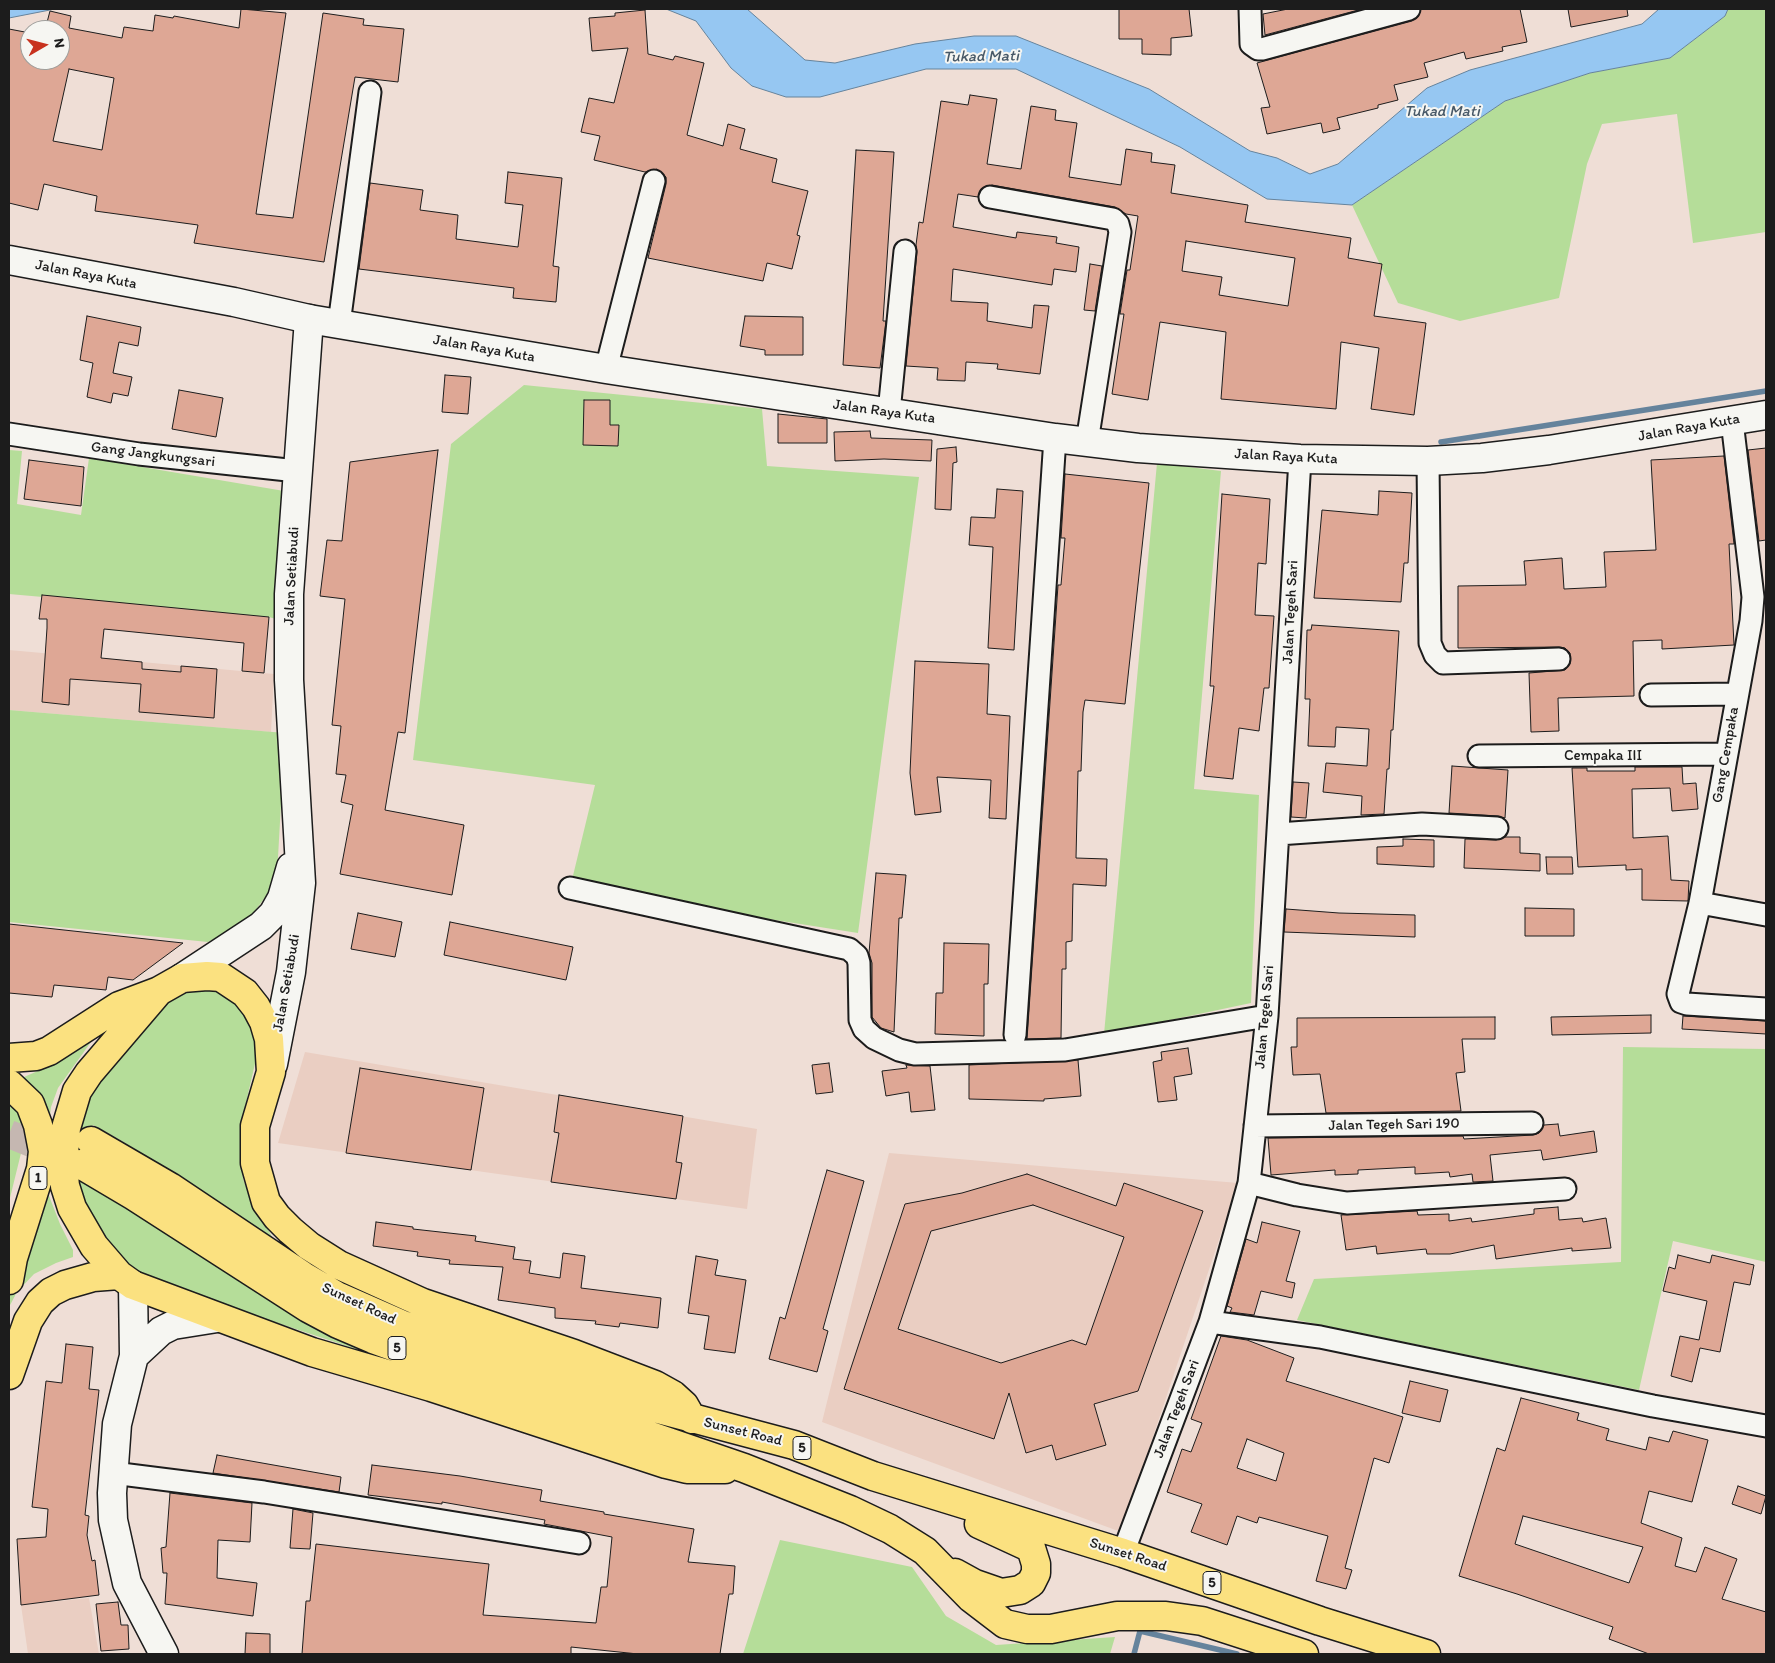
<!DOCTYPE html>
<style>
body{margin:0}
#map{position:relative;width:1775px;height:1663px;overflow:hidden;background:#efded6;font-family:Itim,sans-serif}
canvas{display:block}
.frame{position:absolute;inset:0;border:10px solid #1c1c1c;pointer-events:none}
.north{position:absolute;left:20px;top:20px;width:50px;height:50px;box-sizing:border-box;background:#f6f6f2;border:1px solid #9f9f9c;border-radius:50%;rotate:82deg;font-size:14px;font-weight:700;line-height:20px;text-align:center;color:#1c1c1c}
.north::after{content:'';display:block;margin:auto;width:18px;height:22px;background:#c8321e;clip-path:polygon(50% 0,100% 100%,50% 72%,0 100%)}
</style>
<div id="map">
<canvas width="1775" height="1663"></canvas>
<div class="frame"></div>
<div class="north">N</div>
</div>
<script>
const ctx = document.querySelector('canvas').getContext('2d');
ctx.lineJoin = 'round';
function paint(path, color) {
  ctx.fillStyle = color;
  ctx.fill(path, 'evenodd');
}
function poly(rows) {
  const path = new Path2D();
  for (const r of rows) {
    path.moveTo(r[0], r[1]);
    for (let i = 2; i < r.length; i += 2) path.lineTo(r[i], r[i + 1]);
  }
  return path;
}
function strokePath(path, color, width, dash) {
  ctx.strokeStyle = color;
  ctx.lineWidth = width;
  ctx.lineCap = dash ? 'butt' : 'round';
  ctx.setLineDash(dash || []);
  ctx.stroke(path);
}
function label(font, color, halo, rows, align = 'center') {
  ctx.font = font + ' Itim,sans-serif';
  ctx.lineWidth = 4;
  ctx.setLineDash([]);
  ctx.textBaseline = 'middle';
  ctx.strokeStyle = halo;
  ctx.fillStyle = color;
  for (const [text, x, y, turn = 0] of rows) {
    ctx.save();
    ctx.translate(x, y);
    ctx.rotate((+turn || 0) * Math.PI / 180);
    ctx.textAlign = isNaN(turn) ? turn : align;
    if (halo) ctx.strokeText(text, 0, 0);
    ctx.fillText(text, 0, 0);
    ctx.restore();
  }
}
const built = poly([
 [9,650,274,674,271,732,9,710],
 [305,1052,757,1129,747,1209,278,1143],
 [889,1153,1238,1183,1121,1532,822,1422],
 [89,1598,99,1654,28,1654,21,1605]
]);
const green = poly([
 [1728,9,1766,9,1766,232,1693,243,1677,114,1602,124,1587,164,1559,298,1460,321,1398,303,1352,205,1505,101,1590,73,1670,58,1725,16],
 [524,385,762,409,767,466,919,477,858,933,570,888,595,785,413,760,451,444],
 [9,450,22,451,17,504,81,515,89,458,290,492,279,620,269,617,9,594],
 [1157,463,1221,471,1194,789,1259,795,1251,1003,1104,1034],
 [9,710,285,733,277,875,266,896,252,915,232,930,208,942,9,922],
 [203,982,215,985,238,1001,257,1024,260,1042,245,1107,241,1132,241,1152,243,1179,252,1202,274,1240,122,1141,93,1125,71,1175,144,1217,289,1313,386,1359,145,1279,122,1266,100,1241,83,1218,68,1178,68,1153,76,1106,111,1055,143,1017,183,992],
 [96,1035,58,1088,51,1107,47,1139,24,1077,54,1064],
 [1623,1047,1766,1049,1766,1262,1673,1241,1639,1390,1297,1320,1314,1279,1621,1262],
 [9,1098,21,1117,23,1145,9,1202],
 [44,1183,60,1224,73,1250,73,1257,56,1263,34,1274,17,1292,9,1307,9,1274],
 [780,1540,912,1567,946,1616,996,1645,1115,1637,1110,1654,743,1654]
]);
const water = poly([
 [9,9,55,9,9,18,9,9],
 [666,9,747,9,805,60,835,63,915,44,974,36,1016,36,1149,89,1250,151,1277,158,1310,174,1338,164,1427,88,1470,70,1642,24,1659,9,1728,9,1725,16,1670,58,1590,73,1505,101,1352,205,1267,199,1180,147,1016,69,926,69,820,97,786,97,752,86,731,68,696,21,666,9]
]);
const stream = poly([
 [1441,442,1766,391],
 [1134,1654,1140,1631,1237,1654]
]);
const building = poly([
 [241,9,286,13,256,214,293,218,323,13,364,19,363,25,404,29,398,82,355,77,324,262,194,243,198,225,95,211,97,196,44,184,38,210,9,203,9,29,30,33,30,60,60,60,60,30,45,30,50,11,71,16,69,28,122,38,124,27,153,31,155,15,173,18,174,16,239,28,241,9],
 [69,69,114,78,102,150,53,141,69,69],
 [1119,9,1189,9,1192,36,1171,38,1171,55,1142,54,1142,39,1119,39,1119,9],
 [1288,9,1362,9,1265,35,1263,14,1288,9],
 [1421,9,1520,9,1527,42,1502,47,1503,51,1466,59,1464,52,1424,63,1428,77,1394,85,1398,100,1378,105,1378,108,1337,118,1340,129,1323,133,1321,123,1267,134,1261,108,1270,107,1257,63,1412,21,1418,17,1421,9],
 [1568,9,1627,9,1628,16,1571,27,1568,9],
 [645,10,648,54,673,60,675,56,704,63,687,135,723,146,728,124,745,129,740,149,777,159,772,182,808,191,797,235,800,236,792,269,767,263,763,281,648,258,666,184,666,177,657,169,645,172,594,160,600,136,581,132,589,98,614,103,628,48,592,51,589,18,615,16,615,13,645,10],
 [970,95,997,99,987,164,1021,169,1031,106,1056,110,1055,120,1077,123,1069,177,1121,185,1126,149,1152,153,1151,162,1175,165,1171,193,1248,205,1245,222,1351,238,1348,258,1382,264,1374,316,1426,323,1414,415,1371,409,1379,348,1341,342,1336,409,1221,399,1226,332,1160,322,1148,400,1112,394,1124,314,1120,314,1127,270,1130,270,1138,216,1126,214,1115,207,992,185,981,189,978,197,958,194,953,227,1016,238,1017,232,1057,237,1056,243,1079,247,1076,272,1054,269,1052,285,953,269,951,301,988,303,987,321,1032,328,1034,305,1049,306,1040,374,997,369,998,364,966,362,965,381,937,380,938,368,906,366,917,252,916,245,919,222,923,223,941,101,968,105,970,95],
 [1186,241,1295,258,1288,306,1219,295,1222,277,1182,271,1186,241],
 [856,150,894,152,883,321,886,321,880,368,843,365,856,150],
 [508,172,562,178,553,266,559,267,556,302,513,298,514,288,359,269,370,183,423,190,420,210,458,215,456,239,518,247,523,205,505,203,508,172],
 [1090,264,1102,266,1095,311,1084,310,1090,264],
 [87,316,141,327,138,346,119,342,113,373,132,377,128,396,113,393,111,403,87,397,93,363,80,360,87,316],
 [745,316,803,317,803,355,765,355,765,350,740,346,745,316],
 [445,375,471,377,468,414,442,412,445,375],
 [179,390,223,398,216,437,172,429,179,390],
 [584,400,610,400,610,425,619,425,618,446,583,445,584,400],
 [778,414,827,419,827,443,778,443,778,414],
 [870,431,871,438,932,440,931,461,884,459,835,461,834,432,870,431],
 [956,447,957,462,953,463,951,510,935,509,937,449,956,447],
 [1766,448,1766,540,1759,541,1748,450,1766,448],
 [438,450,405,733,398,732,385,810,464,825,452,895,340,874,353,805,341,802,346,775,336,774,341,726,332,725,345,599,320,596,327,540,342,541,350,462,438,450],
 [1724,456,1734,544,1729,544,1734,645,1662,649,1662,640,1633,641,1634,696,1558,698,1559,731,1531,732,1529,673,1565,670,1570,664,1570,653,1565,648,1559,647,1458,648,1458,586,1526,585,1524,561,1562,558,1564,589,1606,587,1604,552,1656,550,1651,460,1724,456],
 [29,460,84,467,81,506,24,499,29,460],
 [1065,474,1149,483,1125,704,1085,700,1083,712,1081,771,1078,771,1076,858,1107,859,1106,886,1073,884,1072,941,1066,942,1066,969,1062,969,1061,1038,1027,1039,1058,585,1061,585,1065,538,1061,538,1065,474],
 [997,489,1023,491,1014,650,988,648,993,547,969,545,971,517,995,518,997,489],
 [1379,491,1412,493,1408,563,1404,563,1401,602,1314,598,1322,510,1378,515,1379,491],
 [1222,494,1270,499,1266,564,1258,563,1255,615,1274,616,1269,688,1264,688,1259,731,1239,728,1233,779,1204,776,1214,686,1210,686,1222,494],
 [42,595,269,617,264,673,242,671,244,643,104,629,101,658,142,662,142,669,181,672,181,666,217,669,214,718,139,712,141,684,70,679,69,705,42,702,47,628,47,619,39,619,42,595],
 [1312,625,1399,631,1393,730,1391,730,1389,769,1387,769,1384,814,1361,815,1362,796,1323,792,1326,763,1367,766,1369,729,1336,727,1335,747,1308,746,1310,699,1305,699,1307,630,1311,630,1312,625],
 [915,661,989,664,987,714,1010,716,1006,819,989,818,991,780,937,777,941,812,915,815,910,773,915,661],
 [1452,766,1508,770,1505,818,1498,816,1449,813,1452,766],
 [1635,767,1682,767,1683,784,1696,783,1698,809,1672,811,1670,788,1632,789,1633,838,1668,836,1671,880,1689,881,1688,901,1642,900,1642,869,1626,870,1626,865,1578,867,1572,768,1587,768,1587,771,1635,771,1635,767],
 [1293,782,1309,783,1306,818,1291,817,1293,782],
 [1505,837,1520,837,1520,853,1540,854,1540,871,1464,868,1465,839,1496,840,1505,837],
 [1403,839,1434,840,1434,867,1377,864,1377,847,1403,846,1403,839],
 [1546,857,1572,857,1573,874,1547,874,1546,857],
 [876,873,906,875,902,918,899,918,894,1032,881,1028,872,1017,872,963,869,953,876,873],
 [1525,908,1574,909,1574,936,1525,936,1525,908],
 [1286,909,1339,913,1415,915,1415,937,1284,932,1286,909],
 [358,913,402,922,395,957,351,949,358,913],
 [450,922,573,947,566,980,444,955,450,922],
 [9,924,183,943,133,980,108,977,106,990,54,985,52,997,9,993,9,924],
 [944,943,989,944,988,984,984,984,984,1036,935,1034,936,993,943,993,944,943],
 [1651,1015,1651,1033,1552,1035,1551,1017,1651,1015],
 [1683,1016,1766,1021,1766,1034,1682,1029,1683,1016],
 [1495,1017,1495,1039,1462,1039,1465,1072,1456,1073,1461,1111,1326,1113,1320,1074,1293,1075,1291,1047,1297,1047,1297,1018,1495,1017],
 [1188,1048,1192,1074,1174,1077,1177,1100,1158,1102,1153,1062,1162,1060,1161,1052,1188,1048],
 [1078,1060,1081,1096,1044,1099,1044,1101,969,1099,969,1065,1078,1060],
 [829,1063,833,1092,816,1094,812,1065,829,1063],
 [906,1065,930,1066,935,1110,911,1112,909,1092,886,1096,882,1071,907,1068,906,1065],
 [360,1068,484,1088,471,1170,346,1153,360,1068],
 [559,1095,683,1116,676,1162,682,1163,676,1199,551,1182,559,1133,554,1132,559,1095],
 [1558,1124,1560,1136,1594,1131,1597,1152,1543,1160,1541,1150,1490,1155,1493,1181,1473,1182,1472,1174,1450,1177,1449,1172,1415,1174,1415,1167,1358,1170,1358,1174,1335,1175,1335,1170,1271,1175,1268,1138,1463,1136,1464,1139,1533,1135,1539,1133,1544,1125,1558,1124],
 [827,1170,864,1181,823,1329,828,1331,817,1372,769,1359,780,1317,785,1319,827,1170],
 [1027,1174,1116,1206,1124,1183,1203,1211,1138,1391,1094,1404,1106,1445,1056,1460,1052,1445,1026,1453,1009,1393,994,1439,844,1389,905,1204,962,1193,1027,1174],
 [1033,1205,1124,1237,1086,1345,1072,1340,1001,1363,898,1329,931,1231,1033,1205],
 [1558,1207,1559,1220,1582,1218,1583,1222,1606,1218,1611,1248,1572,1251,1572,1248,1496,1259,1494,1245,1450,1254,1427,1254,1426,1249,1377,1254,1376,1246,1346,1250,1341,1215,1417,1211,1418,1215,1449,1214,1449,1221,1471,1218,1472,1222,1534,1214,1534,1209,1558,1207],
 [376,1222,413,1227,413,1229,476,1236,475,1241,515,1247,513,1259,531,1261,529,1273,560,1278,563,1253,585,1256,581,1288,661,1298,658,1328,620,1323,619,1327,595,1324,596,1321,555,1318,555,1308,498,1300,503,1267,449,1264,450,1260,417,1256,418,1252,373,1246,376,1222],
 [1262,1222,1300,1231,1286,1281,1295,1283,1292,1298,1261,1291,1254,1315,1230,1312,1232,1308,1227,1306,1246,1239,1257,1243,1262,1222],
 [1678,1255,1710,1263,1712,1255,1754,1265,1750,1285,1734,1282,1720,1352,1700,1348,1692,1382,1671,1376,1680,1336,1699,1340,1707,1301,1663,1291,1669,1267,1675,1269,1678,1255],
 [696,1256,718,1260,715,1275,746,1280,735,1353,704,1349,709,1316,688,1313,696,1256],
 [1221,1336,1247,1340,1294,1358,1286,1381,1403,1417,1389,1463,1374,1458,1345,1568,1352,1570,1346,1589,1316,1581,1328,1536,1259,1517,1257,1523,1237,1516,1227,1545,1191,1532,1202,1504,1167,1492,1182,1449,1191,1452,1202,1423,1191,1419,1221,1336],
 [1247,1439,1284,1453,1276,1481,1237,1468,1247,1439],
 [66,1344,93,1347,89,1389,99,1390,85,1515,89,1516,87,1535,92,1561,95,1560,99,1595,21,1605,17,1539,46,1537,48,1509,32,1507,46,1381,62,1383,66,1344],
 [1410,1381,1448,1390,1440,1422,1402,1413,1410,1381],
 [1521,1398,1579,1413,1577,1420,1609,1429,1606,1440,1646,1450,1649,1437,1669,1442,1673,1431,1708,1440,1692,1502,1649,1491,1641,1523,1682,1538,1675,1566,1696,1572,1705,1547,1737,1559,1722,1599,1766,1612,1766,1654,1649,1654,1609,1639,1613,1627,1517,1594,1459,1576,1497,1448,1505,1451,1521,1398],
 [1523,1516,1643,1547,1629,1583,1515,1544,1523,1516],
 [217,1455,341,1477,339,1492,213,1473,217,1455],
 [372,1465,460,1476,542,1490,540,1501,604,1512,604,1514,694,1529,688,1562,735,1566,733,1594,729,1594,720,1654,638,1654,571,1647,571,1654,302,1654,306,1601,310,1601,316,1544,489,1564,483,1615,596,1623,601,1587,607,1587,612,1537,544,1524,545,1520,442,1502,442,1504,368,1495,372,1465],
 [1738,1486,1766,1496,1761,1514,1732,1504,1738,1486],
 [170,1493,252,1503,250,1542,218,1540,217,1578,257,1583,253,1616,165,1604,167,1573,163,1573,161,1548,166,1547,170,1493],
 [293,1509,313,1513,310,1549,290,1548,293,1509],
 [118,1602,121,1625,128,1625,129,1649,101,1651,96,1604,118,1602],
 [246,1633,270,1634,270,1654,245,1654,246,1633]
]);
const trunkTunnel = poly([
 [9,1134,61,1155]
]);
const minor = poly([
 [1250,9,1251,44,1258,49,1262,49,1409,9],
 [990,197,1113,219,1118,224,1120,232,1087,442],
 [339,324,370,92],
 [606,369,654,181],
 [889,412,905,251],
 [1732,421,1753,597,1751,621,1700,903,1678,994,1681,1002,1687,1004,1766,1009],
 [9,434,139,454,297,471],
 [1428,461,1430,643,1435,655,1443,663,1559,659],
 [1651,695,1737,694],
 [1479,756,1726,754],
 [1278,834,1422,824,1497,828],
 [570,888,849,949,857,956,859,963,860,1020,864,1029,874,1038,899,1050,915,1054,1065,1050,1267,1016],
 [1700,903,1766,915],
 [1015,1035,1055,438],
 [1255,1126,1532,1123],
 [1249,1183,1297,1195,1347,1203,1565,1189],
 [1210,1322,1320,1337,1653,1406,1766,1426],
 [113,1473,264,1492,579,1543],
 [1123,1553,1210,1322,1249,1183,1267,1016,1300,459]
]);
const tertiary = poly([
 [182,978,261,926,273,914,282,898,291,867],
 [273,1064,291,972,301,883,289,680,289,594,309,319],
 [133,1285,134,1356,117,1424,112,1493,113,1520,127,1583,164,1654],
 [134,1356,161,1331,173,1325,217,1318]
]);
const secondary = poly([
 [9,260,234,302,309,319,606,369,1055,438,1138,448,1300,459,1428,461,1482,458,1549,450,1766,415]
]);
const trunk = poly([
 [159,991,89,1073,77,1091,66,1128,63,1167,65,1186,72,1208,94,1246,119,1275,133,1285,312,1352,431,1387,666,1464,687,1469,725,1469],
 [9,1058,36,1056,49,1051,119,1006,159,991,182,978,207,976,221,977,245,993,256,1007,264,1022,269,1039,271,1072,255,1126,255,1163,266,1202,277,1217,290,1230,309,1246,339,1265,423,1303,574,1354,655,1385,673,1395,684,1405,692,1419],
 [9,1084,30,1104,38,1125,43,1151,41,1169,13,1258,9,1280],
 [91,1141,170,1187,303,1276,337,1296,403,1325,647,1406,794,1445,873,1476,1123,1553,1320,1621,1426,1654],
 [80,1164,134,1196,308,1308,338,1324,373,1339,467,1373,744,1468,850,1510,890,1529,925,1551,971,1598,1005,1624,1027,1629,1051,1629,1117,1616,1166,1616,1202,1621,1304,1654],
 [9,1375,28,1321,40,1302,51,1292,65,1285,93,1277,119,1275],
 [955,1573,975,1584,1001,1593,1020,1590,1031,1583,1036,1573,1036,1564,1031,1548,979,1524]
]);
const shields = [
 [38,1178,18],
 [397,1348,18],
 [802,1448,18],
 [1212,1583,18]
];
const shieldNames = [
 ["1",38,1178],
 ["5",397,1348],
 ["5",802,1448],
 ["5",1212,1583]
];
const streetNames = [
 ["Jalan Raya Kuta",86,275,11],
 ["Jalan Raya Kuta",484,349,10],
 ["Jalan Raya Kuta",884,412,8],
 ["Jalan Raya Kuta",1689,428,-10],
 ["Gang Jangkungsari",153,455,7],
 ["Jalan Raya Kuta",1286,457,3],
 ["Jalan Setiabudi",292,576,-87],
 ["Jalan Tegeh Sari",1291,612,-87],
 ["Gang Cempaka",1726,755,-80],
 ["Cempaka III",1603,756],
 ["Jalan Setiabudi",287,983,-80],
 ["Jalan Tegeh Sari",1265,1017,-85],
 ["Jalan Tegeh Sari 190",1394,1125,-1],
 ["Sunset Road",359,1304,25],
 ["Jalan Tegeh Sari",1177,1409,-69],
 ["Sunset Road",743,1432,14],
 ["Sunset Road",1128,1555,18]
];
const waterNames = [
 ["Tukad Mati",981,57,-1],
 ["Tukad Mati",1442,112]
];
paint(built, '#eacec2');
paint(green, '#b5dd99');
paint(water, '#96c7f2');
strokePath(water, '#65839c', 1);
strokePath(stream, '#65839c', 5.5);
paint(building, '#dea795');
strokePath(building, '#1c1c1c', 1);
strokePath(trunkTunnel, '#c5b7b1', 28, [28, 14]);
strokePath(minor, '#1c1c1c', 25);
strokePath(tertiary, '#1c1c1c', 31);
strokePath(secondary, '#1c1c1c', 31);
strokePath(trunk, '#1c1c1c', 31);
strokePath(minor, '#f6f6f2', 21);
strokePath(tertiary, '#f6f6f2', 28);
strokePath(secondary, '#f6f6f2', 28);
strokePath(trunk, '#fbe180', 28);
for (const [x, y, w] of shields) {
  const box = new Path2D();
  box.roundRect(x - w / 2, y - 11.5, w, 23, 4);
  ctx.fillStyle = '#f6f6f2';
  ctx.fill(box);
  strokePath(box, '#1c1c1c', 1);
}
label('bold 14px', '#1c1c1c', null, shieldNames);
label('15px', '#1c1c1c', '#f6f6f2', streetNames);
label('italic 16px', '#475867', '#f6f6f2', waterNames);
</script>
